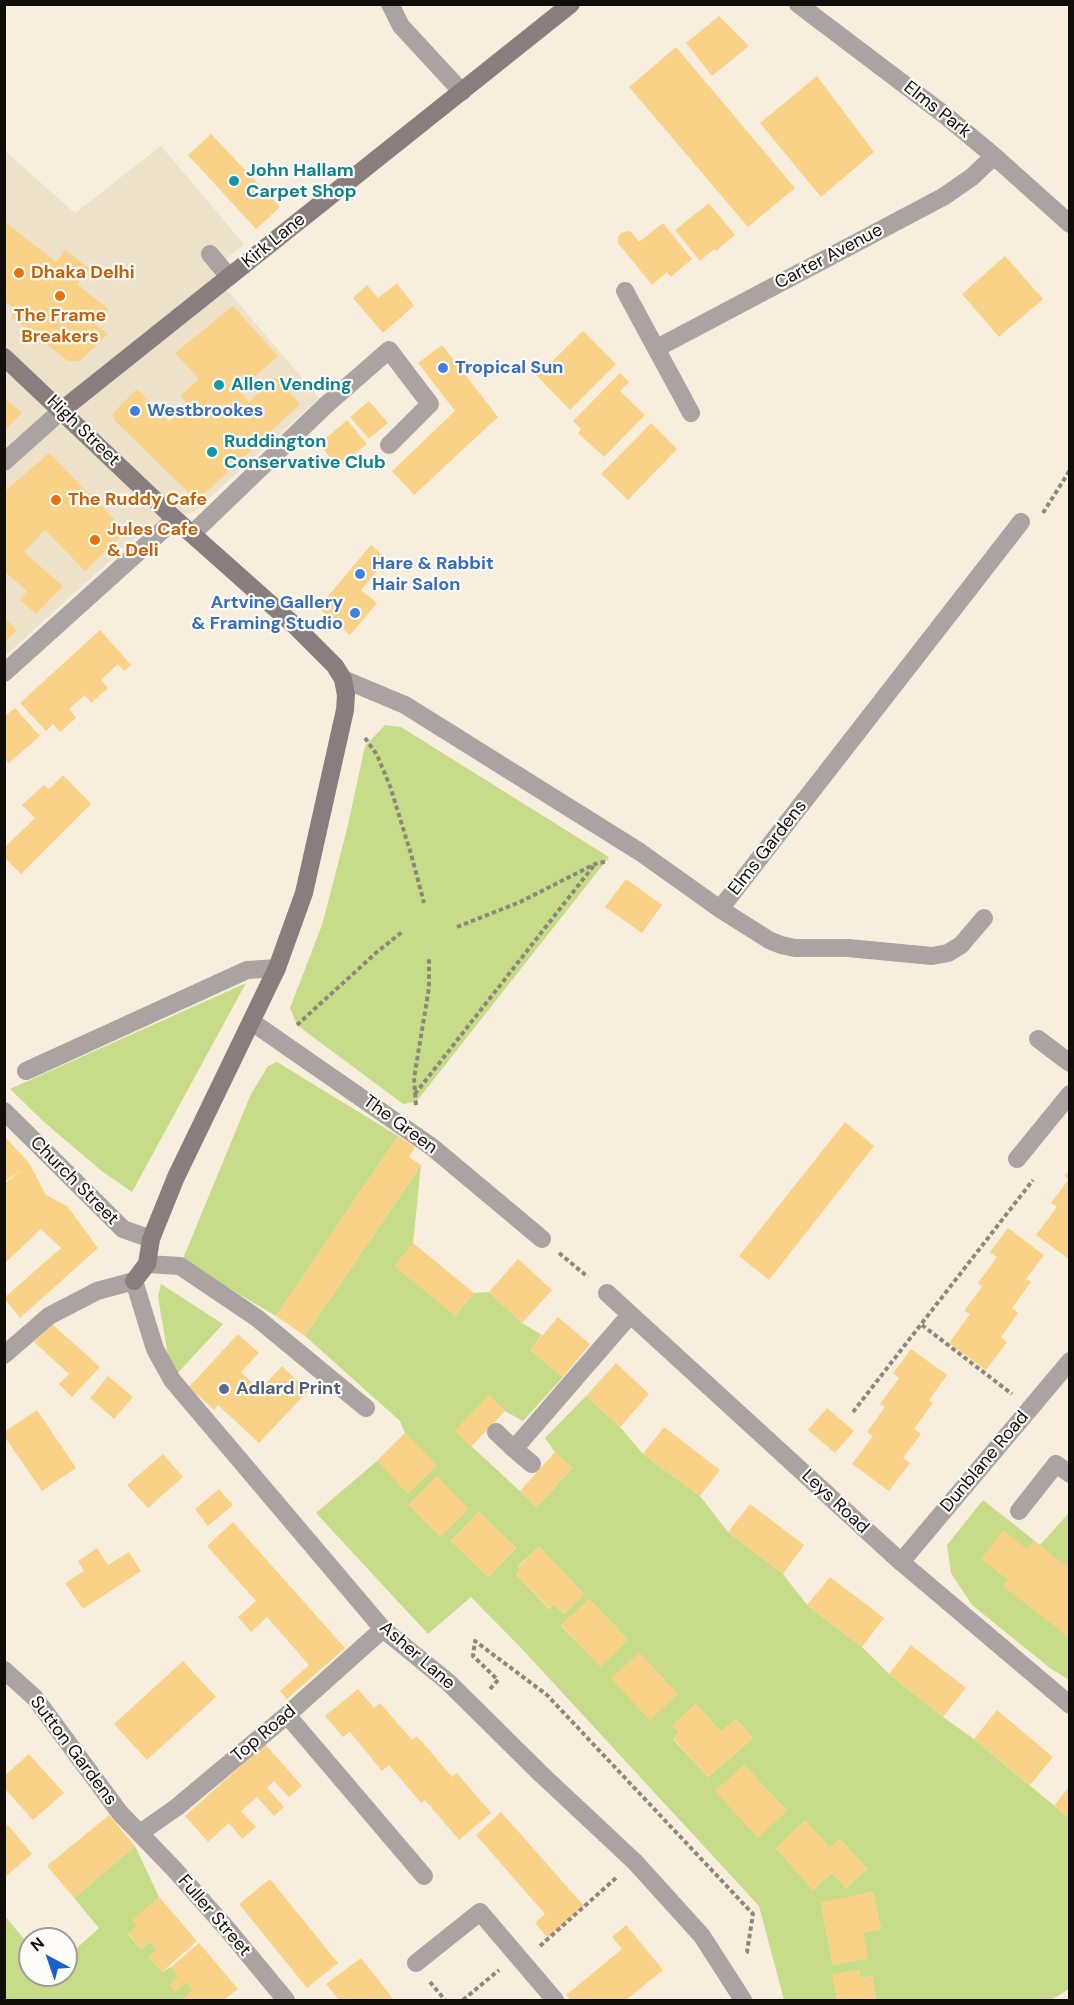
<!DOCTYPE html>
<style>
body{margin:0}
#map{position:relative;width:1074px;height:2005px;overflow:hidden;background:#f7eedd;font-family:"DM Sans",sans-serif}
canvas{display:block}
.frame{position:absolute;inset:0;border:6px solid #110e09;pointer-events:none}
.north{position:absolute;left:18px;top:1927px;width:60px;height:60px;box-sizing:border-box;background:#fefcf8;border:2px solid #9f9d98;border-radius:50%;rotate:320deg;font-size:16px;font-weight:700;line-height:24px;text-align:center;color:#110e09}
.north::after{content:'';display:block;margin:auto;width:21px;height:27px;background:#1962cd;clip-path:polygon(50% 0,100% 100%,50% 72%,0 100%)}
</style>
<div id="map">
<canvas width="1074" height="2005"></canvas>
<div class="frame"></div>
<div class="north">N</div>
</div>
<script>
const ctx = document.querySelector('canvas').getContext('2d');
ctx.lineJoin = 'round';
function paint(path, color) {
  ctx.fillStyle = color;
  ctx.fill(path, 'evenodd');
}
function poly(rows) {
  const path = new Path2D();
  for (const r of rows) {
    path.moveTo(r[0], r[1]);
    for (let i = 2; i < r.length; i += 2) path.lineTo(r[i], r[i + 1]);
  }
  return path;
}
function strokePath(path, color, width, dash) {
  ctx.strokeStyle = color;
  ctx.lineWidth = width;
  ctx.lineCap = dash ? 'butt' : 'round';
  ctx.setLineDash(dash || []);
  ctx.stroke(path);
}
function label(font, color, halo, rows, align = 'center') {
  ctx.font = font + ' "DM Sans",sans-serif';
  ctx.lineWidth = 4.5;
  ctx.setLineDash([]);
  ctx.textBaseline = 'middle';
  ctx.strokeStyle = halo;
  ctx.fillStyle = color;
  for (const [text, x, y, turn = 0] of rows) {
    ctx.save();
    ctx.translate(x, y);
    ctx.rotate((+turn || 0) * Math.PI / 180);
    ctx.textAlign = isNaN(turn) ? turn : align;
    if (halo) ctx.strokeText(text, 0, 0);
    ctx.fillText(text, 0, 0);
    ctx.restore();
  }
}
const built = poly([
 [161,146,244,244,211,271,319,398,194,512,146,528,5,656,5,151,75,213]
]);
const green = poly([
 [385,725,401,727,609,857,416,1102,403,1104,297,1025,290,1008,322,925,347,829,365,746],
 [246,983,132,1192,103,1172,44,1122,10,1089],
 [277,1062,398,1136,276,1316,182,1261,251,1094,268,1066],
 [421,1165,413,1243,455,1316,474,1293,489,1292,522,1323,542,1335,530,1350,563,1377,523,1421,505,1411,489,1396,455,1431,537,1507,572,1468,555,1452,545,1438,586,1396,620,1427,643,1454,700,1496,728,1532,783,1574,807,1605,862,1647,889,1674,943,1717,974,1739,1069,1818,1069,1989,1051,2000,876,2000,872,1976,861,1978,859,1970,833,1975,837,2000,784,2000,759,1906,523,1650,471,1597,428,1634,316,1513,377,1461,405,1433,400,1421,305,1336],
 [479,1512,516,1548,488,1577,451,1541],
 [539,1547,584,1594,564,1614,555,1605,549,1609,516,1574,520,1570,518,1566],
 [589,1599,628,1640,600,1666,561,1626],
 [696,1704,721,1732,736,1719,753,1738,708,1777,673,1739,679,1733,673,1725],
 [744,1765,787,1811,716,1791],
 [805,1821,830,1848,840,1839,867,1869,846,1888,832,1873,813,1890,776,1848],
 [873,1892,881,1929,863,1933,867,1958,833,1965,821,1903],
 [161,1284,223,1324,175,1376,169,1361,164,1332,158,1297],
 [983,1500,1040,1545,1069,1513,1069,1680,1050,1668,972,1605,951,1573,947,1545],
 [135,1846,159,1897,137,1926,128,1934,141,1949,150,1941,157,1950,149,1957,162,1972,171,1967,179,1976,175,1991,186,1982,193,1990,183,2000,5,2000,4,1915,30,1946,30,1975,66,1975,66,1958,99,1928,74,1898]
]);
const building = poly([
 [719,16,749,46,712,76,686,43],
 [676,47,795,188,748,227,629,87],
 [817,76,874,152,821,197,760,123],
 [211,134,280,207,256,229,188,155],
 [709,203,735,235,716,251,714,249,700,261,675,230],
 [4,221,56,262,65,250,90,269,77,284,108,309,95,324,108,334,80,361,68,361,11,317,17,310,4,301],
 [663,223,692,259,671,277,667,272,652,285,618,243,618,237,621,233,627,231,631,232,639,242],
 [1005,256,1043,299,999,337,962,294],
 [397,283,414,306,383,333,353,298,367,285,378,298],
 [233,306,278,356,239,391,249,402,275,377,300,404,197,501,114,420,113,413,137,389,169,422,188,404,180,396,199,379,175,353],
 [583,331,616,364,570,410,537,376],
 [442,345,498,417,414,495,392,471,455,411,418,363],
 [620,373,629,382,620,391,645,415,604,457,578,433,581,429,573,421],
 [4,398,22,413,4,431],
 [369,401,388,423,369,439,350,417],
 [347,420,367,444,338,467,319,444],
 [651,423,677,449,628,500,601,474],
 [49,453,126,531,85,571,45,530,24,552,63,586,36,614,20,600,27,591,4,571,4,492],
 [371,545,387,559,361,590,377,603,350,635,318,608],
 [5,619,17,630,5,642],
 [100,630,131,665,124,671,118,664,101,680,108,688,91,703,85,695,69,709,76,718,60,732,53,724,46,731,20,703],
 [15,708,40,736,9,763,4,758,4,717],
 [63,775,91,804,21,874,4,857,4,848,35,818,22,805,44,785,49,789],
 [626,879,662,905,642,933,605,907],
 [845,1122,874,1146,769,1280,739,1256],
 [398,1136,415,1147,409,1157,421,1165,305,1336,276,1316],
 [5,1137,29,1163,46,1195,67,1206,98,1248,20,1318,4,1298,61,1248,41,1229,4,1264,4,1184,23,1169,5,1181],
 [1070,1169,1070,1260,1036,1235,1057,1207,1051,1203,1069,1179,1064,1176],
 [1008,1228,1044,1255,1026,1279,1031,1282,1012,1308,1018,1313,1001,1337,1007,1342,986,1370,949,1343,970,1314,964,1311,982,1287,978,1283,997,1257,990,1252],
 [413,1243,474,1293,455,1316,394,1266],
 [518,1259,552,1290,522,1323,489,1292],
 [558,1317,590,1344,563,1377,530,1350],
 [52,1324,100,1367,72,1397,59,1384,69,1374,34,1342],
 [238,1334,259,1353,241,1372,260,1390,282,1366,308,1391,259,1443,218,1405,214,1410,189,1387],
 [911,1349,947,1375,929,1400,933,1403,914,1429,921,1434,903,1458,910,1463,889,1491,852,1464,873,1436,867,1432,885,1407,880,1404,899,1378,893,1373],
 [616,1363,649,1394,620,1427,586,1396],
 [108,1376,133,1397,114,1419,90,1398],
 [489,1395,505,1411,471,1447,455,1431],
 [827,1408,854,1431,835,1453,808,1430],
 [37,1410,76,1468,42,1491,4,1436,4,1432],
 [664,1427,720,1470,700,1496,643,1454],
 [406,1433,437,1466,408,1494,377,1461],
 [555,1452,572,1468,537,1507,520,1491],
 [163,1454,183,1477,148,1508,127,1485],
 [437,1476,469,1509,440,1537,408,1505],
 [219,1489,233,1505,208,1526,195,1509],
 [750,1504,804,1545,783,1574,728,1532],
 [479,1512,516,1548,488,1577,451,1541],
 [233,1522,345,1648,287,1699,280,1691,309,1665,267,1617,251,1632,238,1617,256,1601,207,1546],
 [1003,1530,1027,1549,1034,1541,1070,1569,1070,1638,1003,1586,1008,1580,981,1559],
 [539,1547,584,1594,564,1614,555,1605,550,1609,516,1574,520,1570,518,1567],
 [97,1548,108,1565,129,1552,141,1571,83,1609,65,1583,84,1571,78,1561],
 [830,1577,884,1618,862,1647,807,1605],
 [589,1599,628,1640,600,1667,561,1625],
 [911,1645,966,1688,943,1717,889,1674],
 [639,1652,678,1694,650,1720,611,1679],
 [183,1661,216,1697,147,1760,114,1724],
 [358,1689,374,1708,380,1703,412,1740,417,1736,452,1777,457,1773,491,1813,459,1840,425,1800,421,1803,389,1765,382,1771,350,1732,343,1737,325,1716],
 [696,1704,721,1732,736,1719,753,1738,708,1777,673,1738,679,1733,672,1726],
 [997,1710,1053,1757,1030,1785,974,1739],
 [265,1744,302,1786,289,1797,274,1781,267,1788,284,1807,274,1816,257,1797,241,1811,256,1827,242,1839,229,1823,208,1842,185,1816],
 [29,1754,64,1793,33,1820,4,1788,4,1776],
 [744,1765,787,1811,758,1838,715,1791],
 [1070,1785,1070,1818,1054,1806],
 [501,1812,584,1906,548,1938,535,1923,545,1914,476,1835],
 [109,1815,135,1846,74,1898,47,1866],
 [805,1821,830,1848,840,1839,867,1869,846,1888,832,1873,813,1890,776,1848],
 [8,1825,32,1854,4,1878,4,1827],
 [270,1879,338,1963,307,1988,239,1904],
 [873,1892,881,1929,863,1933,868,1958,833,1965,821,1902],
 [159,1897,197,1941,162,1972,149,1957,157,1950,150,1941,141,1949,128,1933,137,1926,132,1920],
 [626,1925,663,1970,626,2000,571,2000,566,1995,622,1949,612,1937],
 [199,1943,238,1989,224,2000,181,2000,193,1990,186,1982,175,1992,169,1985,179,1976,171,1967],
 [361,1958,394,2000,339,2000,326,1984],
 [859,1970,861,1978,872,1976,876,2000,837,2000,832,1975]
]);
const path = poly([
 [1043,513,1070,470],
 [365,738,377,755,390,786,411,854,424,903],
 [457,927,520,902,595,864,608,861],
 [297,1025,377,952,402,932],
 [415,1094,595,864],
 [416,1105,414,1078,429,988,429,957],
 [559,1253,588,1277],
 [922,1325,1012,1394],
 [853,1412,1033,1180],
 [490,1689,498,1680,473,1656,475,1641,547,1695,753,1914,747,1952,744,1954],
 [540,1946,617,1877],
 [430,1982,445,2000],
 [463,2000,499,1970]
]);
const lane = poly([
 [390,4,401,26,462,92],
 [210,254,229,277],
 [326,405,389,350,430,404,389,445],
 [720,909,769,940,781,945,795,948,848,948,932,956,948,953,961,945,984,918],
 [147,1264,180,1266,257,1318,366,1408],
 [496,1432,514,1449,630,1315],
 [514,1449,532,1464],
 [1019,1511,1056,1464,1070,1474],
 [287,1715,424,1876],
 [416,1963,480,1912,555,2000]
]);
const street = poly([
 [798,4,946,116,994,156,1070,224],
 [625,291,691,413],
 [657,348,943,197,972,177,994,156],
 [4,462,62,410],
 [192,534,326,405],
 [4,673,175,519],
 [343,679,405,705,640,852,720,909,1021,522],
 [252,1022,432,1147,542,1239],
 [1038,1039,1070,1063],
 [26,1071,247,970,277,968],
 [4,1111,123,1229,151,1239],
 [1017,1159,1070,1094],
 [607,1293,901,1562,1070,1705],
 [4,1355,49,1316,97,1291,134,1281,155,1349,172,1380,383,1629,448,1682,541,1774,635,1862,702,1936,743,2000],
 [901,1562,1070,1361],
 [4,1670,35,1698,120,1813,175,1870,228,1930,286,2000],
 [140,1833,177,1807,287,1715,383,1629]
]);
const secondary = poly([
 [4,357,175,519,293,624,335,666,343,679,346,695,345,710,304,893,277,968,176,1177,151,1239,147,1264,134,1281],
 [62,410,571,4]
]);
const markers = [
 [234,181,6,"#0f9aa8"],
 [19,273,6,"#e8710a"],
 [60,296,6,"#e8710a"],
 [443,368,6,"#3f7fe0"],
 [219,385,6,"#0f9aa8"],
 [135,411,6,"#3f7fe0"],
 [212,452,6,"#0f9aa8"],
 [56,500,6,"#e8710a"],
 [95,540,6,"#e8710a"],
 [360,574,6,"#3f7fe0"],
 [355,613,6,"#3f7fe0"],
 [224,1389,6,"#5c6f8a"]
];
const streetNames = [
 ["Elms Park",937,110,38],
 ["Kirk Lane",274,241,-39],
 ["Carter Avenue",829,257,-28],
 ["High Street",83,431,44],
 ["Elms Gardens",768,848,-52],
 ["The Green",400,1125,36],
 ["Church Street",74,1181,45],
 ["Dunblane Road",985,1462,-50],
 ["Leys Road",835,1502,43],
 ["Asher Lane",417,1656,41],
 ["Top Road",264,1734,-40],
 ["Sutton Gardens",73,1751,53],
 ["Fuller Street",214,1916,49]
];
const cultureNames = [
 ["John Hallam",246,171],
 ["Carpet Shop",246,192],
 ["Allen Vending",231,385],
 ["Ruddington",224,442],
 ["Conservative Club",224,463]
];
const foodNames = [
 ["Dhaka Delhi",31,273],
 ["The Frame",60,316,"center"],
 ["Breakers",60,337,"center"],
 ["The Ruddy Cafe",68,500],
 ["Jules Cafe",107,530],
 ["& Deli",107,551]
];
const shopNames = [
 ["Tropical Sun",455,368],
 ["Westbrookes",147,411],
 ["Hare & Rabbit",372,564],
 ["Hair Salon",372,585],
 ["Artvine Gallery",343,603,"right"],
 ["& Framing Studio",343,624,"right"]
];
const serviceNames = [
 ["Adlard Print",236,1389]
];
paint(built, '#ede1c9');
paint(green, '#c7dc88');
paint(building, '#fad287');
strokePath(path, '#8e887c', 4, [4.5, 3]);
strokePath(lane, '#aba2a2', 18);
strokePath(street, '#aba2a2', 18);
strokePath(secondary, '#8a7d7d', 18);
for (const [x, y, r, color] of markers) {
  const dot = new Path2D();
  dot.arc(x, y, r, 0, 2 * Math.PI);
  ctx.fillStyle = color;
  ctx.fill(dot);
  strokePath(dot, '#fefcf8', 2);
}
label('18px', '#110e09', '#fefcf8', streetNames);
label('bold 18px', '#0d838f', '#fefcf8', cultureNames, 'left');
label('bold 18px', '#c56008', '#fefcf8', foodNames, 'left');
label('bold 18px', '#366cbe', '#fefcf8', shopNames, 'left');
label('bold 18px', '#4e5e75', '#fefcf8', serviceNames, 'left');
</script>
